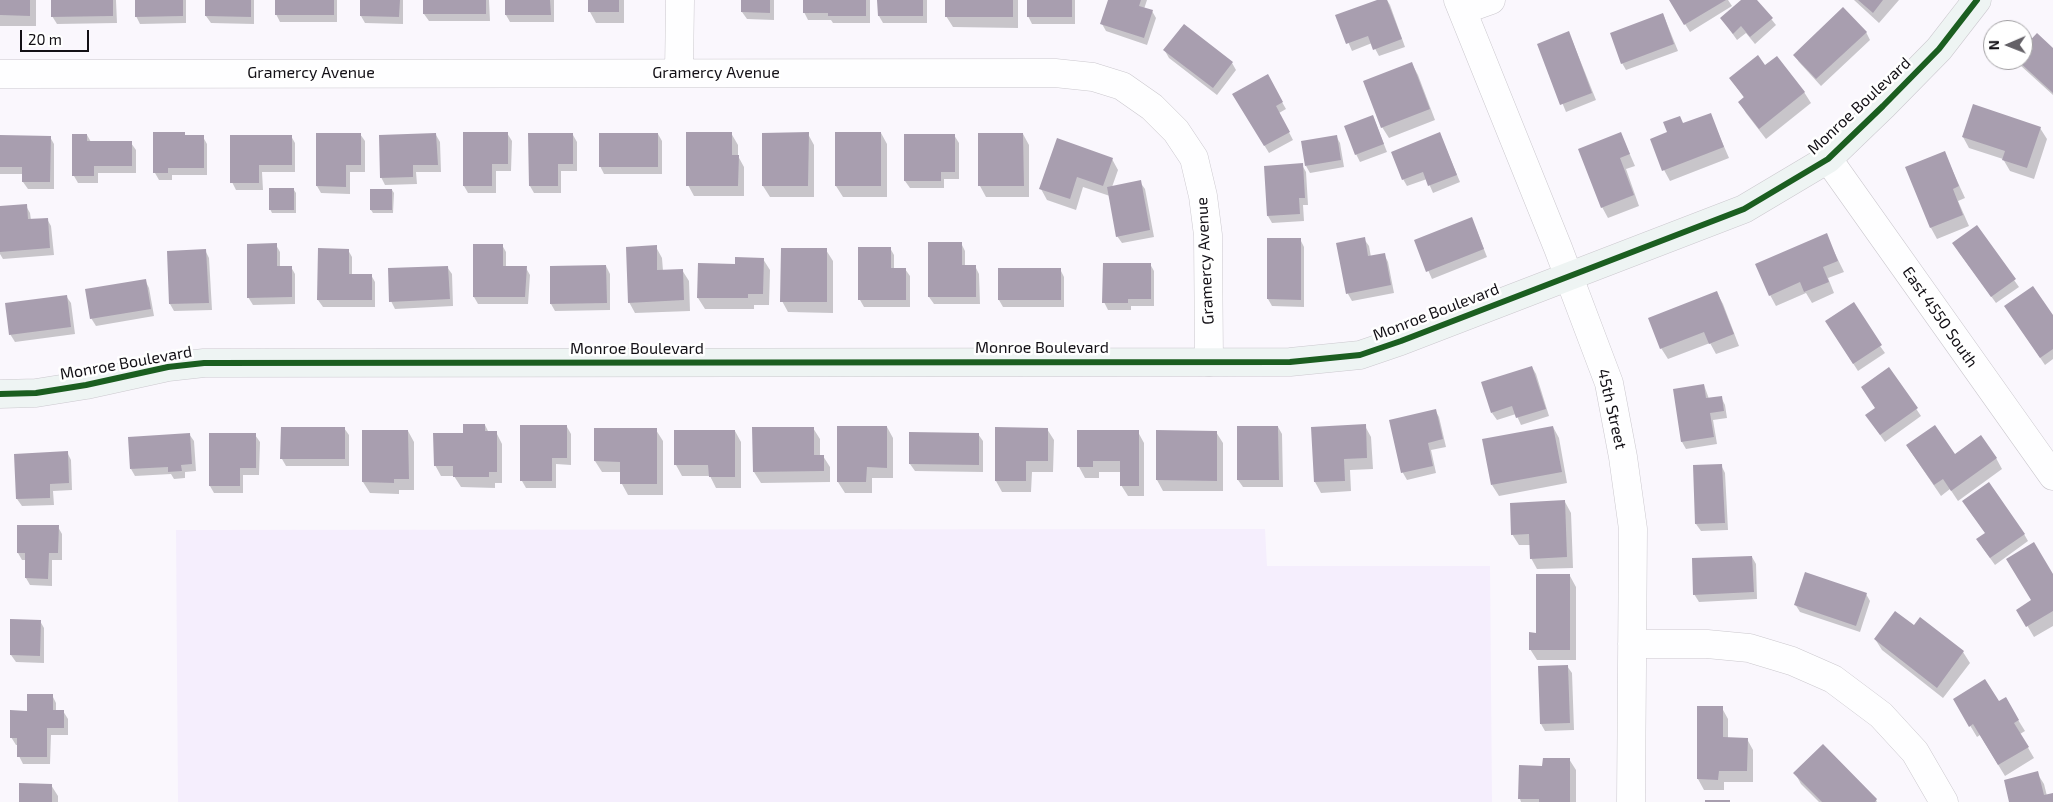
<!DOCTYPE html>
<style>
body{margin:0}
#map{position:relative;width:2053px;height:802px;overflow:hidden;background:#faf7fd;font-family:"Exo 2",sans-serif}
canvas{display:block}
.north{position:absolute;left:1983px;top:20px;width:50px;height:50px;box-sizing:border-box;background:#fff;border:1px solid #a19fa2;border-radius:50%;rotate:269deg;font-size:14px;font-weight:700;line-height:20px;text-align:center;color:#131016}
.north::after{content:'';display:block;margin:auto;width:18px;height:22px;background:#646167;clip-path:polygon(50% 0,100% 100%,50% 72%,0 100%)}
.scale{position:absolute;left:20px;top:30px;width:69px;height:22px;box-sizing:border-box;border:2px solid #131016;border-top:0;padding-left:6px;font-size:15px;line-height:18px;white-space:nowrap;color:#131016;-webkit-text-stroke:4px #fff;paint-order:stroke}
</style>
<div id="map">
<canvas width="2053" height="802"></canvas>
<div class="north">N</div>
<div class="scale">20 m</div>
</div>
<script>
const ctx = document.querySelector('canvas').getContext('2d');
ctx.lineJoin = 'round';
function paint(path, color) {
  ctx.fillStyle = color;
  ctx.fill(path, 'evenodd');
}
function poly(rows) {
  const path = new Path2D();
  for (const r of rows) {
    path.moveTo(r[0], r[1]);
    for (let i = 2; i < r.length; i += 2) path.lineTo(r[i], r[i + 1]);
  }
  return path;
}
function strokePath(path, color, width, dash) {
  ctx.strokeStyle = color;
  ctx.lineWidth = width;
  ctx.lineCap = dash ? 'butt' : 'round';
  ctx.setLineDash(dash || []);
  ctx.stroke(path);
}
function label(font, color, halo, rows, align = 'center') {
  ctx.font = font + ' "Exo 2",sans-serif';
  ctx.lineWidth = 5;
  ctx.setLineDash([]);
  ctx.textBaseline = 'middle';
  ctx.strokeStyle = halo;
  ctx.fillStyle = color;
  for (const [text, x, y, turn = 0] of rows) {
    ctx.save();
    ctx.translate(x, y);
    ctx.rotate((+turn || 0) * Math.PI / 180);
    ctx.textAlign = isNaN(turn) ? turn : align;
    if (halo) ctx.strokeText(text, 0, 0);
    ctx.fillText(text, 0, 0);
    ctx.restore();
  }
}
const built = poly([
 [1265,529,1267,566,1490,566,1492,802,178,802,176,530]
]);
const shadow = poly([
 [0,0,36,0,36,26,0,26],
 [52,0,116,0,117,23,57,24,52,16],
 [136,0,186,0,186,23,140,24,136,16],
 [206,0,254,0,254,24,211,23,206,16],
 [276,0,337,0,337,22,280,22,276,14],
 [361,0,403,0,403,24,365,23,361,16],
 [424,0,489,0,490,21,429,21,424,14],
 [506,0,554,0,554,22,510,22,506,15],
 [590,0,624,0,624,23,596,23,590,12],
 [743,0,774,0,774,20,747,19,742,12],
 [804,0,870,0,870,23,833,23,831,20,808,20,804,12],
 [879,0,927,0,927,23,883,23,879,16],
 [946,0,1018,0,1018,28,953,27,946,16],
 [1028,0,1075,0,1075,24,1032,24,1028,16],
 [1109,0,1147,0,1144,9,1152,11,1156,18,1147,45,1106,31,1102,24],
 [1380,0,1387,0,1390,5,1405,47,1379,56,1372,43,1352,51,1337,16],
 [1670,0,1728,0,1732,6,1690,32],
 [1743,0,1756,0,1776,25,1755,44,1746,33,1737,40,1722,19],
 [1854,0,1899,0,1879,23],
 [1663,14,1678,51,1626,70,1622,63],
 [1866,32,1870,40,1821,86,1799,62,1794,55],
 [1572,40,1596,100,1566,112,1538,44],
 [2023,50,2053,50,2053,95,2020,65,2017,60,2023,60],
 [1165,51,1232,63,1236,70,1217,95,1169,58],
 [1412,64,1418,75,1435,120,1389,138,1382,127],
 [1765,66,1804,92,1811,103,1766,139,1746,113,1740,103,1745,99,1730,78],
 [1267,76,1286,109,1279,113,1293,140,1269,153,1233,94],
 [1710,114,1729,158,1670,181,1664,170],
 [1373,116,1387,152,1360,162,1356,154],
 [2040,128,2047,139,2034,179,2010,171,2003,159,1969,148,1963,137],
 [184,133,186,137,203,137,207,144,207,175,172,175,172,180,159,180,155,173],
 [507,133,512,141,511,171,496,171,496,193,468,193,464,186],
 [731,133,738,145,738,156,744,167,744,196,694,196,688,185],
 [837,133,881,133,887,144,887,197,843,197,836,186],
 [317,134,360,134,365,141,365,172,350,172,350,194,321,193,317,186],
 [658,134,662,141,662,174,604,174,600,166],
 [808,134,814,145,814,197,770,197,763,186],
 [1023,134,1029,145,1029,197,986,197,980,186],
 [1440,134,1460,182,1433,193,1427,179,1407,186,1403,179],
 [1621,134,1635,166,1626,169,1639,206,1608,218,1602,207],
 [87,135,91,142,131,143,136,150,136,173,98,173,98,183,78,183,74,176],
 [436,135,440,142,441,172,416,172,417,184,385,185,381,177],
 [573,135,577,142,577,171,561,171,561,193,534,193,530,186],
 [954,135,959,143,959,179,944,179,944,188,910,188,905,181],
 [0,136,50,137,54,144,54,189,28,189,23,182,24,174,0,174],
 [291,136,295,143,295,172,262,172,263,190,236,190,232,182],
 [1336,136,1340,143,1344,167,1310,173,1306,166],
 [1944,152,1965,198,1958,201,1969,226,1937,239,1931,228,1907,168],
 [1112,159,1118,170,1112,187,1140,182,1145,189,1154,237,1122,243,1117,236,1110,196,1083,187,1076,210,1047,200,1041,189],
 [1302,165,1306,172,1308,205,1303,205,1304,221,1272,223,1268,216],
 [294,190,296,193,296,213,272,213,270,209],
 [392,190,394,193,393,213,373,213,371,210],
 [26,206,30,213,31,220,47,219,51,226,54,255,3,259,0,254,0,208],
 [1475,226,1487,257,1432,279,1415,241],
 [1826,235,1844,272,1828,278,1834,293,1812,303,1806,293,1776,306,1770,295],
 [1268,239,1300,239,1304,247,1304,307,1272,306,1268,299],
 [1364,239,1369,246,1371,257,1384,254,1388,262,1394,293,1352,301,1348,294],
 [961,243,965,251,965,266,975,266,979,274,980,304,934,304,929,297],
 [276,245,280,252,280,267,291,267,295,274,295,304,253,305,248,297],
 [474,245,502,245,506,252,506,268,526,268,530,275,528,304,478,304,474,297],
 [656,247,662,258,663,271,682,270,689,281,690,311,635,313,629,302],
 [890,248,894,255,894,269,905,269,910,276,910,307,864,307,860,300],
 [205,250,209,258,212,310,174,311,170,304,168,252],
 [348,250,352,257,352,275,371,275,375,282,375,307,323,307,318,300],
 [826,250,833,261,833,313,788,312,782,301],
 [1958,251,2014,280,2019,287,1996,303],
 [763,259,770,270,769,305,754,305,754,309,705,309,698,298,736,265],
 [1150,264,1154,271,1154,306,1131,306,1131,310,1108,310,1104,302],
 [606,266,610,274,610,310,555,311,551,304],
 [447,267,452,274,453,306,395,309,391,301],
 [1060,269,1064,277,1064,307,1003,307,999,300],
 [145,280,149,288,154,316,96,326,91,318],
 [1717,293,1723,304,1739,346,1716,354,1710,343,1668,359,1661,348],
 [66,296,71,303,75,334,15,342,10,334],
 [2010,313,2053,317,2053,359,2045,365],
 [1831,329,1880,346,1885,353,1858,371],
 [1532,367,1536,374,1549,416,1521,425,1516,414,1497,420,1492,413],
 [1889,368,1921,416,1885,442,1871,422],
 [1704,385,1709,399,1721,397,1725,405,1727,418,1713,420,1717,444,1686,449,1682,442,1674,390],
 [1435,410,1439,417,1446,447,1431,450,1436,473,1407,480,1403,473,1390,421],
 [485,425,489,433,496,432,502,444,502,483,495,483,495,488,461,487,454,476,441,476,435,465],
 [1365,426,1371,437,1373,469,1350,470,1351,491,1321,493,1315,482],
 [567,427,571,434,571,465,556,464,556,488,526,488,522,481],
 [887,427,893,438,893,478,872,478,872,493,845,493,838,482],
 [1238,427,1278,427,1282,434,1283,487,1243,487,1238,480],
 [1553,427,1559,438,1567,483,1499,496,1492,485],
 [344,428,349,435,349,466,286,466,282,459],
 [813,428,820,439,820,456,823,456,830,467,830,482,761,483,754,472],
 [1047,429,1054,440,1053,472,1032,472,1031,492,1002,492,996,481],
 [595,430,656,430,663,441,663,495,628,495,622,484,622,472,602,472,595,461],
 [408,431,414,442,414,490,399,490,399,494,370,493,363,482],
 [735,431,741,442,741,488,716,488,710,476,682,476,676,465],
 [1138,432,1144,443,1144,496,1128,496,1121,485,1121,472,1099,472,1099,478,1085,478,1079,467],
 [1216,432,1223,443,1223,491,1163,491,1157,480],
 [189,434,194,441,196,471,185,472,185,478,174,479,171,474,135,476,131,469],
 [210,434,255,435,260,442,259,475,243,475,243,493,214,493,210,486],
 [978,434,983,441,983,472,915,471,910,464],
 [1907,446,1955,455,1996,458,2002,469,1958,501,1950,489,1941,496],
 [67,452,71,460,72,490,53,491,54,505,22,506,17,499],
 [1721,465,1725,473,1728,530,1701,531,1696,524],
 [1565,502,1571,513,1573,568,1537,569,1531,558,1530,545,1519,545,1512,534],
 [1968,509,2024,534,2028,541,1995,565,1982,547,1986,534],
 [58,527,62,534,62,560,52,560,52,586,30,585,26,578,26,560,22,560,18,553],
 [1752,557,1756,564,1757,599,1699,602,1694,594],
 [1570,576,1576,587,1576,660,1537,660,1530,649],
 [2053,577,2053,626,2034,637,2018,610,2033,601],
 [1866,594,1870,601,1860,632,1800,612,1795,604],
 [1920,619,1963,652,1970,663,1943,698,1882,650,1875,639,1914,627],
 [12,620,40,621,44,628,44,663,16,662,11,655],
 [1567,666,1572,673,1574,730,1545,731,1541,724],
 [52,695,56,703,56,711,63,711,68,719,68,735,51,735,50,764,23,764,19,756,19,745,16,745,11,737,28,712],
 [1954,699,1998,703,2005,699,2025,731,2020,734,2034,758,2005,776,1980,735,1977,737],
 [1699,708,1722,708,1728,719,1728,739,1747,739,1753,750,1753,782,1724,782,1724,790,1704,790,1698,779],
 [1823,746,1876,800,1877,802,1819,802,1801,784,1795,773],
 [1569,759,1576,770,1576,802,1521,802,1520,799,1544,767],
 [2037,773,2044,784,2047,796,2053,795,2053,802,2010,802],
 [51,785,58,796,58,802,11,802,20,802]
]);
const building = poly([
 [0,0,30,0,30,16,0,15],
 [51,0,113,0,113,16,51,17],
 [135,0,183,0,183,16,135,17],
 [205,0,251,0,251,17,205,16],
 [275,0,334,0,334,15,275,15],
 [360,0,400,0,399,17,360,16],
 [423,0,486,0,486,14,423,14],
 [505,0,550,0,551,15,505,15],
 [588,0,619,0,619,12,588,12],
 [741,0,770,0,770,13,741,12],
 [803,0,866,0,866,16,828,16,828,13,803,13],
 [877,0,923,0,923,16,878,16],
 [945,0,1013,0,1013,17,945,17],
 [1027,0,1072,0,1072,17,1027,17],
 [1108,0,1141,0,1139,6,1153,10,1144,38,1100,24],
 [1377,0,1387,0,1402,39,1373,50,1368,36,1346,44,1335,15],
 [1669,0,1726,0,1684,25],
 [1741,0,1757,0,1773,18,1750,37,1741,26,1733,34,1720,18],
 [1858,0,1883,0,1873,13],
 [1843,7,1867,32,1816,79,1793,55],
 [1663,13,1674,44,1621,64,1610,33],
 [1184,24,1233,62,1213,88,1163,50],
 [1569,31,1592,93,1560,105,1537,44],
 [2037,33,2053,48,2053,93,2017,60,2023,60,2023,48],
 [1758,55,1765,65,1777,56,1805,92,1759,129,1738,102,1744,97,1729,78],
 [1412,62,1430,109,1381,128,1363,81],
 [1268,74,1283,102,1276,106,1290,132,1264,146,1232,94],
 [1973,104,2041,127,2027,168,2002,160,2005,151,1962,137],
 [1711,113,1724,147,1662,171,1650,139,1667,132,1663,122,1680,116,1683,123],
 [1373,115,1384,144,1355,155,1344,126],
 [153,132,185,132,185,135,204,135,204,168,168,168,168,173,153,173],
 [463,132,508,132,508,164,492,164,492,186,463,186],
 [686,132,732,132,732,155,739,155,738,186,686,186],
 [809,132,808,186,762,186,762,133],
 [835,132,881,132,881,186,835,186],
 [1440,132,1457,175,1428,186,1423,172,1402,180,1391,152],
 [1621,132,1630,154,1620,158,1634,195,1601,208,1578,149],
 [316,133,361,133,361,165,346,165,346,187,316,186],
 [436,133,438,165,413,165,413,177,380,178,379,135],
 [528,133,573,133,573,164,558,164,558,186,529,186],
 [599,133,658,133,658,167,599,167],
 [978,133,1023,133,1024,186,978,186],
 [72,134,87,134,87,141,132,141,132,166,94,166,94,176,72,176],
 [904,134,955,134,955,172,941,172,941,181,904,181],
 [0,135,51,136,50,182,22,182,22,167,0,167],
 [230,135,292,135,292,165,259,165,259,183,230,183],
 [1337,135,1341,160,1305,166,1301,141],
 [1057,138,1113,158,1103,186,1077,177,1070,199,1039,189],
 [1945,151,1959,186,1953,189,1963,215,1930,228,1905,167],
 [1303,163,1305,198,1299,198,1300,214,1267,216,1264,166],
 [1141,180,1150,230,1116,237,1107,187],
 [269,188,294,188,294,210,269,210],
 [370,189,392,189,392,210,370,210],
 [27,204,28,219,48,218,50,248,0,252,0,206],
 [1472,217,1484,249,1426,272,1414,240],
 [1977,225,2016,279,1991,297,1952,243],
 [1827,233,1838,261,1823,267,1829,282,1804,292,1800,282,1769,296,1755,264],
 [1365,237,1368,256,1385,253,1391,285,1346,294,1336,243],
 [1267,238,1301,238,1301,300,1267,299],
 [928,242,962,242,962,265,976,265,976,297,928,297],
 [277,243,277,266,292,266,292,297,247,298,247,244],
 [473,244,503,244,503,266,527,266,525,297,473,297],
 [657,245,657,270,683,269,684,300,628,303,626,247],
 [858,247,891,247,891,268,906,268,906,300,858,300],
 [318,248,349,249,349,274,372,274,372,300,317,300],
 [781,248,827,248,827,302,780,302],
 [206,249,209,303,169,304,167,251],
 [735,257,764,258,763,294,748,294,748,298,697,298,698,263,735,264],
 [1103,263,1151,263,1151,299,1128,299,1128,303,1102,303],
 [606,265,607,303,550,304,550,266],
 [448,266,450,299,389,302,388,268],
 [998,268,1061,268,1061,300,998,300],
 [146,279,151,309,90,319,85,289],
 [2033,286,2053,315,2053,349,2040,358,2004,306],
 [1717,291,1734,334,1709,344,1704,332,1660,349,1648,318],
 [67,295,71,327,9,335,5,303],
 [1854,302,1882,345,1853,364,1825,321],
 [1532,366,1546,409,1516,418,1512,406,1491,413,1481,382],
 [1889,367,1918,408,1880,435,1865,415,1875,408,1861,387],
 [1704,384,1706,398,1722,396,1724,411,1710,413,1714,437,1681,442,1673,389],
 [1436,409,1443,439,1428,443,1433,466,1401,473,1389,420],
 [463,424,485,424,485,431,497,431,497,472,489,472,489,477,453,477,453,466,434,466,433,433,463,433],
 [1366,424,1367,458,1344,459,1345,481,1314,482,1311,427],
 [520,425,567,425,567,458,552,458,552,481,520,481],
 [1935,425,1955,454,1981,435,1997,458,1951,491,1943,479,1934,485,1906,445],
 [837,426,887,426,887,468,867,467,866,482,837,482],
 [1237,426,1278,426,1279,480,1237,480],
 [1553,426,1562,472,1491,485,1482,439],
 [281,427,345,427,345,459,280,459],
 [752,427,814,427,814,455,824,455,824,471,753,472],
 [995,427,1048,428,1048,461,1026,461,1026,481,995,481],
 [594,428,657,428,657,484,620,484,620,462,594,461],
 [362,430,408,430,409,479,394,479,394,483,362,482],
 [674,430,735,430,735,477,709,477,708,465,674,465],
 [1077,430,1139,430,1139,486,1120,486,1120,461,1093,461,1093,467,1077,467],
 [1156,430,1217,431,1217,481,1156,480],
 [909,432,979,433,979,465,909,464],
 [190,433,192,464,181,465,182,471,168,472,168,467,130,469,128,437],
 [209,433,256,433,256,468,240,468,240,486,209,486],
 [68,451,69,483,50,484,50,498,16,499,14,454],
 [1722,464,1725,523,1695,524,1693,465],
 [1989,482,2025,534,1990,558,1976,539,1985,533,1962,501],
 [1565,500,1567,557,1530,559,1529,534,1511,535,1510,503],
 [17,525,59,525,58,553,49,553,48,579,25,578,25,553,17,553],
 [2034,542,2053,574,2053,611,2026,627,2016,610,2031,600,2006,559],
 [1752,556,1754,592,1693,595,1692,558],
 [1805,572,1867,593,1856,626,1794,605],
 [1536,574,1570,574,1570,650,1529,650,1529,632,1536,633],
 [1895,611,1914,625,1920,617,1964,651,1937,688,1874,639],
 [10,619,41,620,40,656,10,655],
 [1568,665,1570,723,1540,724,1538,666],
 [1985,679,1999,701,2006,697,2019,720,2014,723,2029,747,1998,765,1973,724,1969,727,1953,699],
 [27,694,53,694,53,710,64,710,64,728,47,728,47,757,17,757,17,738,10,738,10,710,27,711],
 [1697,706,1723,706,1723,737,1748,738,1747,771,1719,771,1718,780,1697,779],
 [1823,744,1877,799,1875,802,1822,802,1793,773],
 [1543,758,1570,758,1570,802,1539,802,1539,799,1518,799,1519,765,1542,766],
 [2038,771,2044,795,2053,793,2053,802,2009,802,2004,780],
 [19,783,52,784,52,802,19,802],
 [1705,800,1730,800,1730,802,1705,802]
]);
const street = poly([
 [1458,0,1558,248,1609,383,1623,457,1633,529,1631,802],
 [1463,10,1491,0],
 [679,73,680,0],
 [0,74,1055,73,1093,77,1122,86,1152,107,1176,131,1194,158,1203,196,1208,235,1209,362],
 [1828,159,2053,476],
 [1632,644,1707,644,1749,648,1792,661,1833,679,1881,715,1915,752,1944,802]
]);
const secondary = poly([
 [0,394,36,393,86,385,168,367,204,363,1290,362,1360,355,1401,341,1744,209,1828,159,1883,106,1939,49,1977,0]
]);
const cycleway = poly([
 [0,394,36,393,86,385,168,367,204,363,1290,362,1360,355,1401,341,1744,209,1828,159,1883,106,1939,49,1977,0]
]);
const streetNames = [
 ["Gramercy Avenue",311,73],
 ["Gramercy Avenue",716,73],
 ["Monroe Boulevard",1859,106,-43],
 ["Gramercy Avenue",1205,261,-93],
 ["Monroe Boulevard",1436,312,-21],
 ["East 4550 South",1940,317,55],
 ["Monroe Boulevard",1042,348],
 ["Monroe Boulevard",637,349],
 ["Monroe Boulevard",126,363,-10],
 ["45th Street",1612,409,77]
];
paint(built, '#f5eefd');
paint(shadow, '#0003');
paint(building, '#a89eaf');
strokePath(street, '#cbc8ce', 29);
strokePath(secondary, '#cbc8ce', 29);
strokePath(street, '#fefeff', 28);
strokePath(secondary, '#eef4f3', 28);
strokePath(cycleway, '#1b5e20', 6);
label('16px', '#131016', '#fff', streetNames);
</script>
